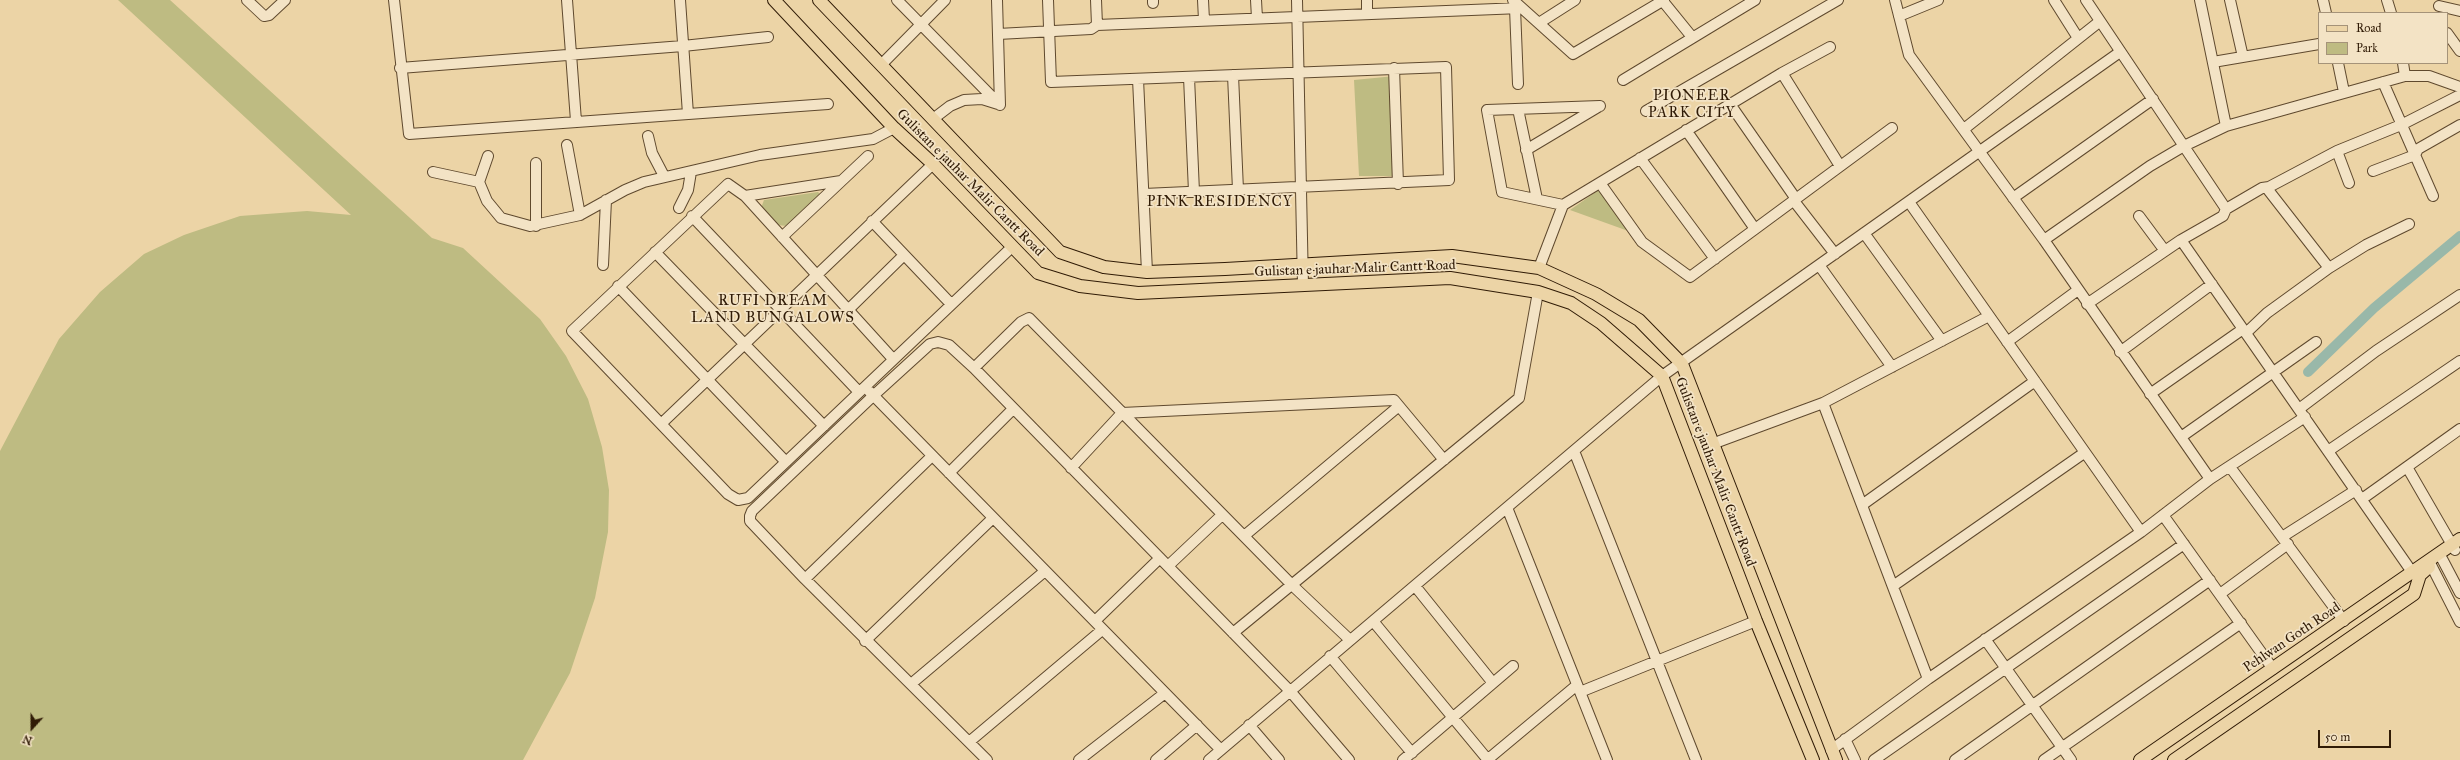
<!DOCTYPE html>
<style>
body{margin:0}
#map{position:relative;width:2460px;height:760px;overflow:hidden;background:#ecd4a6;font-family:"IM FELL Great Primer",serif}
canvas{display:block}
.legend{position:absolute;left:2318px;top:12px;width:130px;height:52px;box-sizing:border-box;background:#f3e3c5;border:1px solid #a59379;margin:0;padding:5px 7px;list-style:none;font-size:12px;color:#301b06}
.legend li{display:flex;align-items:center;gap:8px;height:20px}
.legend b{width:20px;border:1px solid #a59379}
.north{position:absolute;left:12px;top:708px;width:40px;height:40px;-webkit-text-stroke:3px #f3e3c5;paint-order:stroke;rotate:201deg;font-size:11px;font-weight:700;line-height:16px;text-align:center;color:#301b06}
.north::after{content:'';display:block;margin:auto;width:14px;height:18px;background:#301b06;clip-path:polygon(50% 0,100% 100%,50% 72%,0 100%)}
.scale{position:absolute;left:2318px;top:730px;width:73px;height:18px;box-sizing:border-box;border:2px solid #301b06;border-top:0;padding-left:5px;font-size:12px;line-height:14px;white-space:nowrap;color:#301b06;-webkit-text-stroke:3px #f3e3c5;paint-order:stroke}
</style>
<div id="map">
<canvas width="2460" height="760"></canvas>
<ul class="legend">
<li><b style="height:5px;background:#ecd4a6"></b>Road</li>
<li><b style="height:11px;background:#bebb82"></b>Park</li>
</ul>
<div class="north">N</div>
<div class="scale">50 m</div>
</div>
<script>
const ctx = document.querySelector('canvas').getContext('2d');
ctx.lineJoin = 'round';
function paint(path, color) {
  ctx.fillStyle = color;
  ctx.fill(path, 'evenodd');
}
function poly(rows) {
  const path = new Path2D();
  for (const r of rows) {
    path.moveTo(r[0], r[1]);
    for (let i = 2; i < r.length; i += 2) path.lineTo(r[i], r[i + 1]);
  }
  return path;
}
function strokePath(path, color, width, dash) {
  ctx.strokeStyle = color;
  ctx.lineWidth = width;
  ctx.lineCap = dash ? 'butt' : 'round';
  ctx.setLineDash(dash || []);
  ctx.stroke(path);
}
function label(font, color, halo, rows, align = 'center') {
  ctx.font = font + ' "IM FELL Great Primer",serif';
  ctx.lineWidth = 3.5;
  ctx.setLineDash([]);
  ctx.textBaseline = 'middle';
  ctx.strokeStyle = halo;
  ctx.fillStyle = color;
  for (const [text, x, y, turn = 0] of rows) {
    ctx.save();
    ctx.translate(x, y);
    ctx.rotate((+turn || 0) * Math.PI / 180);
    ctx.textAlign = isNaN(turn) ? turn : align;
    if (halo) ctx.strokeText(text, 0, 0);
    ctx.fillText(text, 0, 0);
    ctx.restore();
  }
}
const green = poly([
 [118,0,170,0,432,238,463,248,540,319,566,356,588,399,602,447,609,490,608,532,595,598,570,673,523,760,0,760,0,451,59,339,100,292,144,254,184,235,240,216,307,211,351,215],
 [1395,76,1402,176,1359,176,1354,80],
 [1600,189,1631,232,1570,210],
 [818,192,821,195,787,226,777,225,761,208,764,200]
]);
const canal = poly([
 [2308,372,2374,308,2460,236]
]);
const minor = poly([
 [247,0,264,16,269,15,285,0],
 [394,0,409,134,828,104],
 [567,0,576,121],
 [680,0,688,114],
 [897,0,1000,105],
 [997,0,1000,105],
 [1048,0,1051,82,1446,67,1449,180,1144,194],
 [1096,0,1097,25],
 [1153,0,1153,3],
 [1203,0,1204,20],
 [1256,0,1257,18],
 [1297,0,1303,285],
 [1367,0,1367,14],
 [1513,0,1573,54,1664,0],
 [1662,0,1692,37],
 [1895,0,1909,55,2044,240,2210,479],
 [2054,0,2078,38],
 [2086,0,2226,209,2223,216,2181,240,2087,304],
 [2200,0,2226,126],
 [2230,0,2243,57],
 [2323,0,2326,13],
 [2387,0,2391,13],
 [2439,6,2460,11],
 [1515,8,1518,84],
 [1899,16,1938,0],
 [1539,23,1575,0],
 [2447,33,2460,51],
 [998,34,1091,29,1097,25,1521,8],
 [2213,62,2319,44],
 [2338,63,2344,92],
 [2403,63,2405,76],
 [881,65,945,0],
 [400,68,683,46,768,37],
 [1394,68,1398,184],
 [1782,73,1840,166],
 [1233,75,1238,190],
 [1189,77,1194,192],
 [1138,79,1147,272],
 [1623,80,1755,0],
 [1730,104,1796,199],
 [1518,109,1537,199],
 [1646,111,1838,0],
 [933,119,950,106,964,100,982,99,998,104],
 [1964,129,2099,22],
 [1686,130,1755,229],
 [648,136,652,153,664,176],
 [567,145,580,215],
 [1526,150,1598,107],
 [2337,151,2349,183],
 [488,156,479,182,487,201,501,218,530,226,580,215,625,190,644,182,760,155,873,139,894,128],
 [1640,158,1715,259],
 [2373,171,2415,155,2383,82],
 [433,172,479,182],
 [1600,183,1642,242,1690,277,1892,128],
 [745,196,841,181],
 [2433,196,2415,155,2418,149,2460,125],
 [2013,198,2153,99],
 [1794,201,1835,254],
 [1909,202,2141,532],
 [1563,205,1502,192,1487,110,1600,106],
 [679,208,688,190,691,172],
 [2226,209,2262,188,2269,187],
 [692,216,859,392],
 [2139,216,2165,251],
 [872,221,951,304],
 [536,226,536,163],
 [1864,233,1942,341],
 [782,237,868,156],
 [2044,240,2150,166,2184,146,2226,126,2405,76,2429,76,2460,87],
 [2181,240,2412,572],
 [655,252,824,426],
 [603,265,606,200],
 [1819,265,1892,367],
 [1539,268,1563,205,1782,73,1830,47],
 [2329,268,2269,191,2269,187,2337,151,2401,125,2460,95],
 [618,286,786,462],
 [848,310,904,255],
 [2246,333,2267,313,2329,268,2366,245,2409,224],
 [2007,342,2078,290],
 [2120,352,2212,284],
 [893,359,745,196,728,184,572,331,728,494,738,500,748,498,1012,247],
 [974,368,1021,322,1029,318,1292,585,1350,640],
 [869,391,1221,750],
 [2150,394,2243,329],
 [1823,403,1928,679],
 [2299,409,2376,351,2460,295],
 [661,424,933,164],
 [2181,437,2316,342],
 [1712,444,1823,403,1989,316],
 [1574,451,1696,760],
 [2328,451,2460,361],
 [2230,467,2344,621],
 [2407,467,2455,550],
 [1071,468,1122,413,1394,400,1444,460],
 [949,473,1013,409],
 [2362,499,2460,429],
 [1862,505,2035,381],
 [1508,510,1607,760],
 [2163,515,2273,669],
 [1244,536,1399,406],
 [2282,537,2356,490],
 [2439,553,2460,593],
 [2429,561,2460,622],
 [1168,566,1222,515],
 [805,579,932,456],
 [1415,586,1493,683],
 [1893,586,2084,453],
 [2220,594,2288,544],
 [1095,621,1160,558],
 [1373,621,1488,760],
 [1233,633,1519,398,1538,292],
 [1985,639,2071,760],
 [865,641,993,518],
 [1330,656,1412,753],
 [911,684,1045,571],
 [1580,692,1756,621],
 [1249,725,1279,760],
 [1845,739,1855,760],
 [969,742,1102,630],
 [1831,750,1928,679,2141,532,2210,479,2305,417],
 [987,760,805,579,750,521,750,516,752,511,873,396,930,344,938,342,949,345,974,368,1290,691,1349,760],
 [1079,760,1165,693],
 [1156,760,1197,725],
 [1209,760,1662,376,2120,52],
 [1403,760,1513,666],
 [1487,760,1577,685],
 [1874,760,2184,544],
 [1955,760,2210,580],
 [2044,760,2241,623]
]);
const major = poly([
 [774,0,894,128,933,164,1038,273,1080,286,1138,293,1450,278,1538,292,1571,303,1601,323,1662,376,1756,621,1813,760],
 [819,0,1060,252,1104,267,1147,272,1225,269,1452,256,1539,268,1596,294,1639,320,1682,364,1836,760],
 [2140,760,2460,539],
 [2174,760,2414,594,2420,575,2429,567]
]);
const streetNames = [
 ["Gulistan e jauhar Malir Cantt Road",970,183,45],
 ["Gulistan e jauhar Malir Cantt Road",1355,269,-2],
 ["Gulistan e jauhar Malir Cantt Road",1715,472,69],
 ["Pehlwan Goth Road",2292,638,-34]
];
const neighbourhoodNames = [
 ["PIONEER",1692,96],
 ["PARK CITY",1692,113],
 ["PINK RESIDENCY",1220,202],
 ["RUFI DREAM",773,301],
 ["LAND BUNGALOWS",773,318]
];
paint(green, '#bebb82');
strokePath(canal, '#99b8a9', 10);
strokePath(minor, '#5f492e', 12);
strokePath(major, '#301b06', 14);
strokePath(minor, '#f3e3c5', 10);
strokePath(major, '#ecd4a6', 12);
label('14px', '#301b06', '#f3e3c5', streetNames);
ctx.letterSpacing = '1px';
label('15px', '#301b06', '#f3e3c5', neighbourhoodNames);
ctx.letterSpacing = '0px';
</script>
